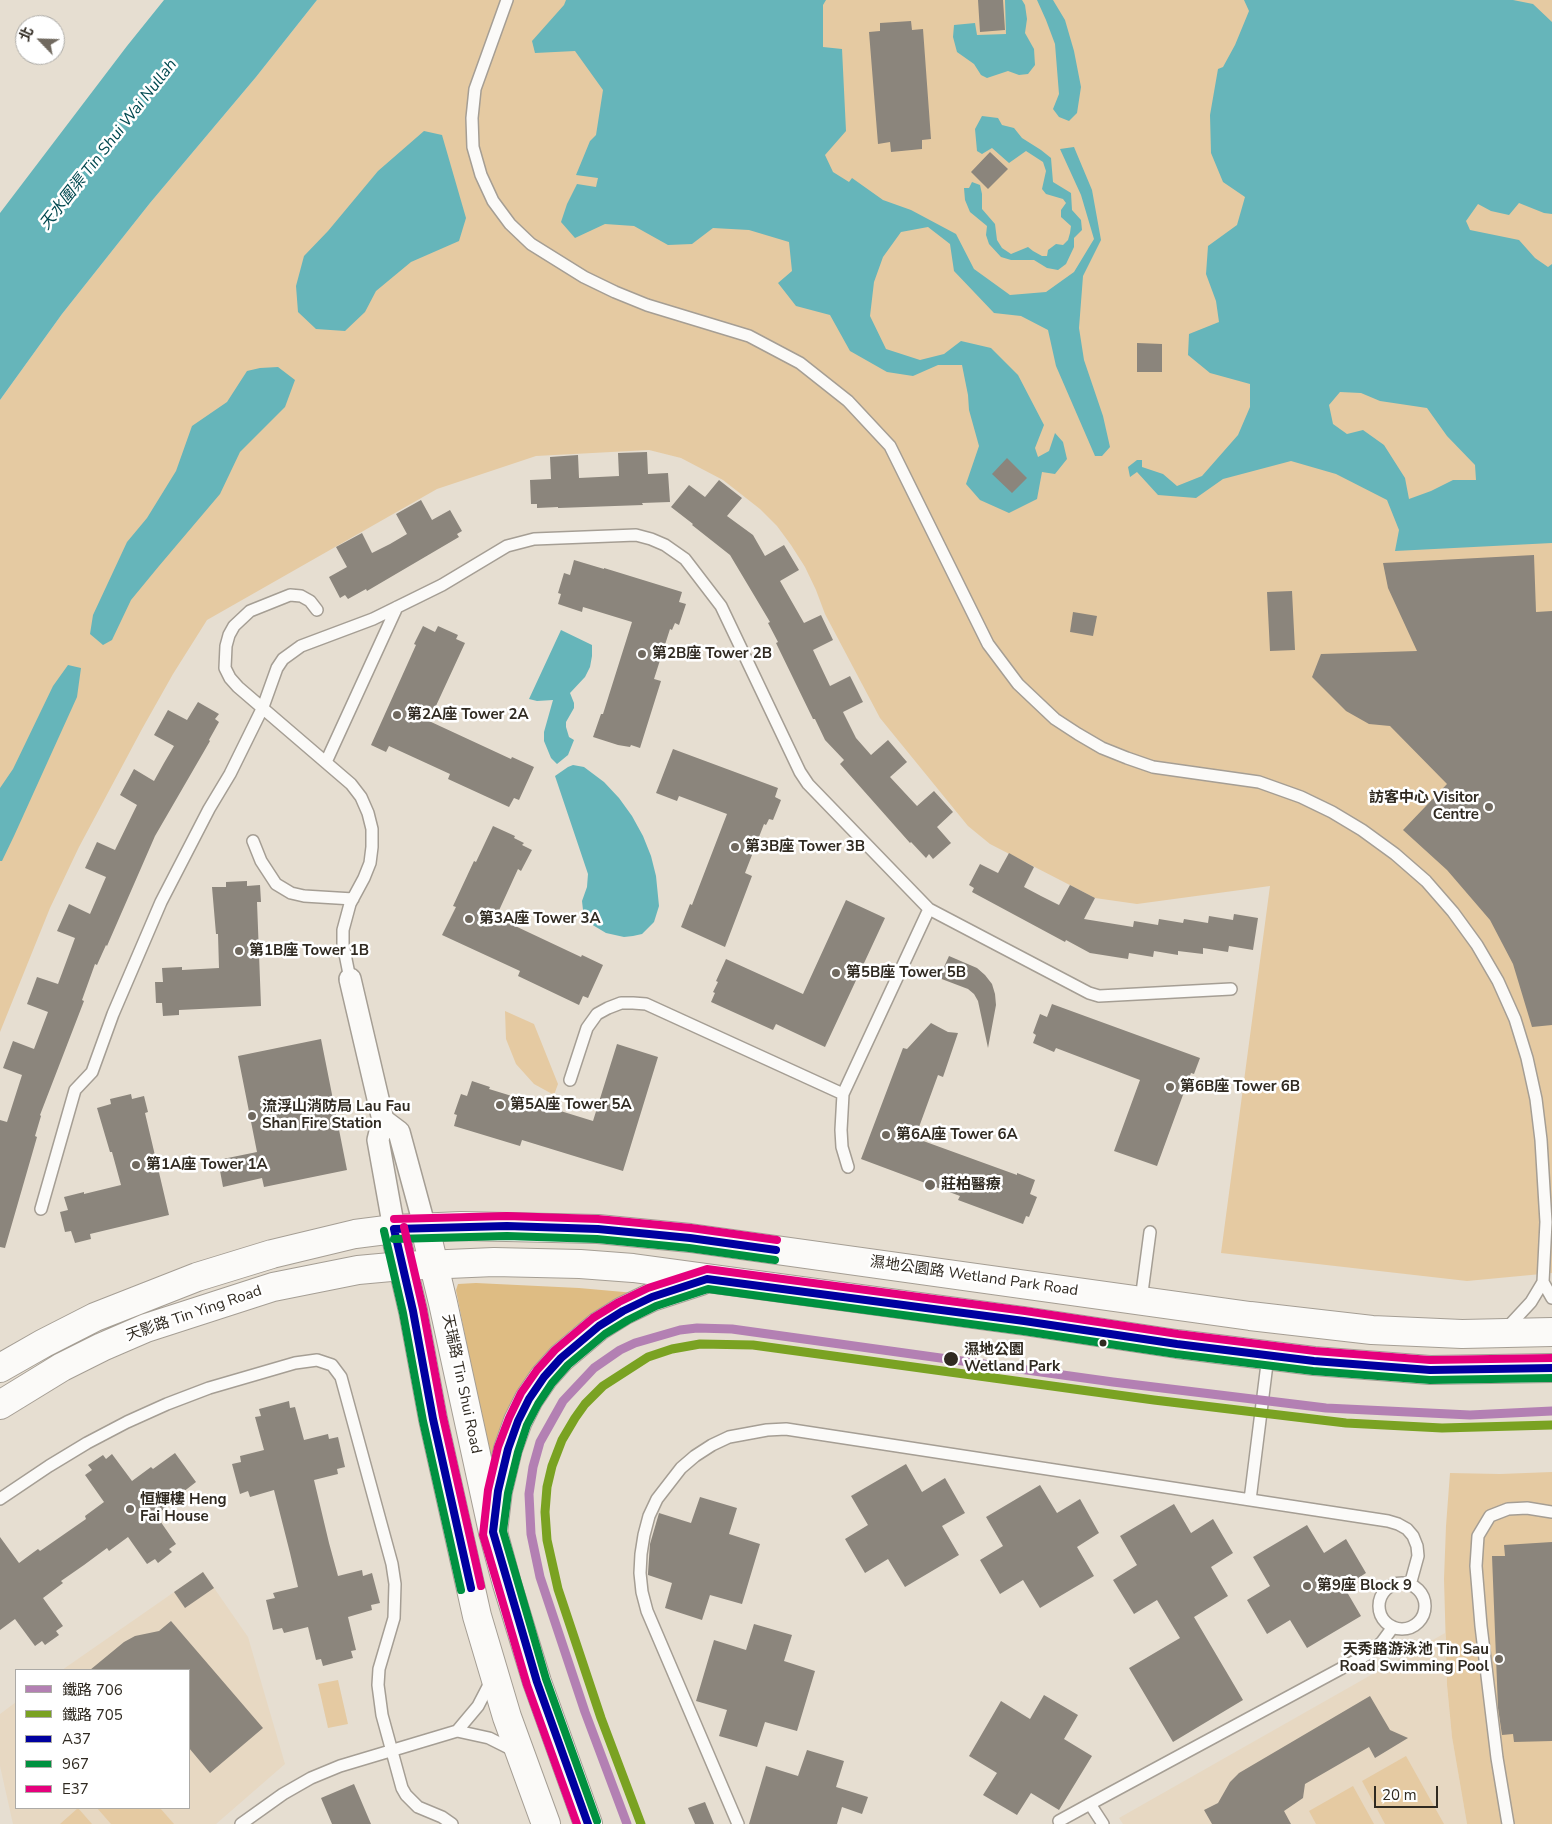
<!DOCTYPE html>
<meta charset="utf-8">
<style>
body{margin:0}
#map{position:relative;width:1552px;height:1824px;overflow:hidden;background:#e6ded1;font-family:"Nunito Sans","Noto Sans TC",sans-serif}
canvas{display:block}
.legend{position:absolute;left:15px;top:1669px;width:175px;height:140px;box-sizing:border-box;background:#fff;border:1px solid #acaaa6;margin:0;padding:6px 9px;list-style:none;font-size:15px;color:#302a21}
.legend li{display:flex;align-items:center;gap:10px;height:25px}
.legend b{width:25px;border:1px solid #acaaa6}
.north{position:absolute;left:15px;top:15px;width:50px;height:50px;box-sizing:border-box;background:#fff;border:1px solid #acaaa6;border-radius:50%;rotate:294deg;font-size:14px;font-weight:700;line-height:20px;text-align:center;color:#302a21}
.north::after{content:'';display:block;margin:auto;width:18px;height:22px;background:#70695f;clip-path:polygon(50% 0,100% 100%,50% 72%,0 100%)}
.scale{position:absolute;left:1374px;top:1786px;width:64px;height:22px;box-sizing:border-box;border:2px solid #302a21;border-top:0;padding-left:6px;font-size:15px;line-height:18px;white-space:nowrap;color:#302a21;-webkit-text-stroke:4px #fff;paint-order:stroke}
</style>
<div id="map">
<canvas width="1552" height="1824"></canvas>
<ul class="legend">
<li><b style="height:6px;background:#b380b3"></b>鐵路 706</li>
<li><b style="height:6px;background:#7aa222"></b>鐵路 705</li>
<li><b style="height:6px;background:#0000a0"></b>A37</li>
<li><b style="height:6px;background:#009140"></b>967</li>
<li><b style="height:6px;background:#e5007d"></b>E37</li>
</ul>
<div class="north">北</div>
<div class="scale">20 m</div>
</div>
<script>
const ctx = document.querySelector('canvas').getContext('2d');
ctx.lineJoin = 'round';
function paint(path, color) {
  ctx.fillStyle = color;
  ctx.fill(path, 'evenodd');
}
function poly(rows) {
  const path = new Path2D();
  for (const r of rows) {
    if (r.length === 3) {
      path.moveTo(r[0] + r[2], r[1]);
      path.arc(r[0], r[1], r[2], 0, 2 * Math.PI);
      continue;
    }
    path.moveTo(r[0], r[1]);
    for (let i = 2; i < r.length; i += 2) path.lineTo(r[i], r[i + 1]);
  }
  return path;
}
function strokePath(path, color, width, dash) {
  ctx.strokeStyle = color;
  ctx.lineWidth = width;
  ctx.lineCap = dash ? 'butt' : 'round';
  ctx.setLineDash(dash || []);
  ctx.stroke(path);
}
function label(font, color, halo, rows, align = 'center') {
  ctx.font = font + ' "Nunito Sans","Noto Sans TC",sans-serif';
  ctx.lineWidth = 5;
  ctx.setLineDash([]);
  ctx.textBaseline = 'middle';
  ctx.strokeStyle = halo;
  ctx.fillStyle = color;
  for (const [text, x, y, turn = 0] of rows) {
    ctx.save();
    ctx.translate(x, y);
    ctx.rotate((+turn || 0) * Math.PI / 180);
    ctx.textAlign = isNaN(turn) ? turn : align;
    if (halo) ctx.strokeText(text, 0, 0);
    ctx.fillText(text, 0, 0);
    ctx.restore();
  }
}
const built = poly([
 [203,1572,248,1637,285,1764,216,1824,13,1824,0,1766,0,1714,16,1702,16,1808,189,1808,189,1670,62,1670],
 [1445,1633,1447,1685,1452,1737,1467,1824,1123,1824,1119,1818]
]);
const green = poly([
 [317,0,1552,0,1552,1273,1467,1281,1221,1253,1270,886,1137,904,1095,898,990,844,968,826,880,718,825,614,816,590,805,567,791,545,777,526,760,509,723,480,681,458,649,450,536,456,437,489,207,620,173,674,142,729,79,847,50,908,0,1032,0,400,62,314,150,203,256,77],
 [505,1011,534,1024,558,1084,554,1095,534,1084,516,1064,506,1039],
 [1552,1472,1552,1824,1467,1824,1452,1737,1447,1685,1444,1579,1446,1526,1450,1473,1500,1474],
 [338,1680,348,1724,328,1728,318,1684],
 [1406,1756,1444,1824,1385,1824,1362,1781],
 [1353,1786,1374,1824,1316,1824,1309,1811],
 [78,1808,92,1824,60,1824],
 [97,1808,160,1808,174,1824,111,1824]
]);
const forest = poly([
 [476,1283,579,1288,635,1293,593,1314,571,1330,551,1348,533,1369,517,1391,506,1414,490,1463,456,1290,458,1284]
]);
const water = poly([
 [164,0,317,0,256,77,150,203,62,314,0,400,0,213,127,46],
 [566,0,826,0,823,5,823,47,842,49,846,131,825,155,833,172,849,182,852,178,883,200,911,210,956,234,974,269,1010,295,1046,292,1074,272,1094,239,1081,195,1060,149,1074,147,1092,190,1101,240,1083,276,1079,328,1084,360,1103,416,1110,447,1102,456,1095,456,1056,366,1048,330,1021,316,994,313,954,271,950,244,928,227,901,232,883,257,874,282,870,316,886,349,920,360,944,354,961,341,991,348,1018,375,1044,425,1035,448,1038,457,1049,451,1055,433,1063,442,1067,459,1055,474,1042,472,1037,499,1009,513,980,500,966,484,979,446,969,410,968,395,962,365,938,365,913,376,887,372,850,351,830,315,796,306,778,283,792,271,789,242,749,230,713,228,692,244,668,245,634,226,605,224,575,238,561,222,567,204,577,184,596,187,598,178,576,175,590,141,596,135,603,90,575,51,535,53,532,41,564,5],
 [1005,0,1022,0,1025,5,1027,19,1025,33,1034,49,1035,65,1028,74,1019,75,1008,71,987,78,981,75,974,64,957,52,953,37,954,25,975,23,977,35,1006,34],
 [1037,0,1053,0,1065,20,1074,51,1081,87,1077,113,1069,121,1059,117,1053,109,1059,94,1055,44,1046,20],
 [1244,0,1513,0,1533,4,1552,22,1552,214,1544,213,1519,203,1509,215,1491,211,1478,204,1466,221,1470,230,1519,240,1535,258,1548,267,1552,264,1552,543,1395,551,1399,530,1387,500,1336,474,1291,461,1223,479,1196,498,1158,495,1137,472,1130,477,1128,467,1137,460,1142,460,1142,467,1163,474,1177,486,1202,476,1238,435,1250,407,1250,384,1210,373,1188,355,1189,334,1219,322,1216,301,1206,274,1208,246,1237,225,1245,197,1223,182,1211,153,1210,115,1218,69,1223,67,1235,45,1249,11],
 [1340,392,1361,393,1380,401,1427,408,1447,436,1475,465,1476,480,1453,480,1431,491,1409,499,1405,478,1384,445,1363,430,1347,434,1333,424,1329,405],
 [982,116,998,118,1002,125,1014,128,1022,138,1041,150,1051,158,1053,182,1071,193,1072,210,1081,220,1082,230,1074,238,1074,247,1066,264,1058,270,1047,268,1034,260,1011,260,1001,257,989,244,986,235,987,226,970,212,965,200,964,188,969,188,972,182,980,185,982,194,982,209,995,224,997,240,1002,248,1011,254,1028,247,1033,251,1042,256,1047,256,1048,250,1056,244,1063,245,1068,240,1070,233,1071,226,1061,217,1061,210,1066,203,1063,199,1046,194,1042,189,1046,171,1043,162,1026,151,1009,163,992,148,982,154,977,151,975,129],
 [424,131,442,135,466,218,459,241,411,262,376,291,365,312,345,331,316,329,298,312,296,286,304,256,328,231,378,171],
 [278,367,295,380,285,407,240,452,220,494,159,566,131,600,112,640,103,645,90,634,93,615,127,542,147,518,176,471,192,426,227,402,247,371,260,368],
 [561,630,592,645,592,656,590,667,585,677,570,693,574,703,574,708,566,722,566,727,569,737,574,740,568,755,557,764,551,758,544,741,544,732,553,700,537,701,529,699],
 [68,665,81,668,77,697,14,836,2,861,0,861,0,788,13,769,53,686],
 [573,765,584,767,604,782,619,798,632,816,643,836,651,856,656,876,659,906,654,922,642,934,633,936,624,937,606,933,591,924,586,918,583,910,582,901,587,887,588,874,555,776,568,767]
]);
const building = poly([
 [978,0,1003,0,1005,30,980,32],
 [911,21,912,30,923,29,931,139,922,140,922,149,891,152,890,142,878,144,869,32,880,31,880,23],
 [990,152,1008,169,988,189,971,172],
 [1137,343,1162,344,1162,372,1137,372],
 [647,452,648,474,668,473,670,502,642,503,643,505,558,508,558,507,537,508,537,504,531,504,530,480,551,479,550,457,578,455,579,478,619,476,618,453],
 [1007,458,1027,478,1012,493,992,474],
 [719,480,742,498,727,516,753,535,765,556,784,545,799,570,780,581,804,623,821,615,833,640,813,650,830,686,850,676,863,702,843,712,856,738,871,755,888,740,907,762,890,777,917,806,934,791,953,812,937,827,951,843,933,859,929,854,926,858,911,842,910,843,840,764,844,760,825,740,815,719,813,719,776,643,778,642,768,623,770,622,730,555,692,525,693,524,671,507,689,485,705,497],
 [421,500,432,520,450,510,462,531,457,534,459,537,367,591,366,589,348,599,345,595,340,598,329,577,347,567,336,547,362,533,372,553,390,544,407,534,396,514],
 [1534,555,1536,612,1552,611,1552,1025,1532,1027,1513,964,1490,920,1447,870,1403,830,1447,784,1390,726,1369,724,1346,711,1312,677,1321,654,1417,651,1388,588,1383,563],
 [574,560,604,569,604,568,682,592,679,602,686,604,679,625,675,623,672,630,670,629,654,679,661,681,640,748,631,745,630,747,618,745,593,737,601,714,603,714,632,622,583,607,582,612,558,604,561,594,558,593,564,573,570,575],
 [1292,591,1295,650,1270,651,1267,592],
 [1073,612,1097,616,1093,636,1070,632],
 [423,626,435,632,438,626,458,635,456,639,465,643,429,721,511,759,512,757,534,767,519,800,514,798,509,807,448,779,450,774,389,746,386,752,371,745,416,645,414,644],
 [198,702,219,714,215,719,219,722,209,740,210,741,155,836,107,946,106,945,97,965,95,964,82,1000,84,1001,40,1115,41,1116,35,1136,37,1137,5,1248,0,1247,0,1120,7,1122,22,1075,3,1068,13,1041,34,1049,48,1012,27,1004,37,977,58,984,75,938,57,931,69,904,90,914,106,877,85,868,97,842,115,850,137,805,120,795,134,769,154,781,164,763,174,746,154,735,168,710,187,720],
 [673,749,778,788,775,797,781,800,773,820,769,819,766,825,764,824,745,873,752,876,725,947,681,927,690,904,692,905,727,814,679,796,677,801,656,793],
 [493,826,515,836,514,838,524,843,522,845,532,850,521,871,518,869,496,917,581,957,582,955,603,965,588,998,583,996,579,1005,518,976,520,971,442,935,456,907,453,906,474,861,476,862],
 [1009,853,1034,867,1024,887,1041,896,1059,905,1070,885,1095,898,1084,919,1133,927,1134,921,1158,925,1159,919,1183,923,1184,919,1208,923,1209,916,1233,920,1234,914,1258,918,1253,950,1229,946,1228,952,1203,948,1203,954,1178,951,1178,955,1154,951,1153,957,1129,953,1128,959,1090,953,1066,940,1065,942,972,892,974,888,969,885,980,864,998,873],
 [247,881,247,886,260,885,261,902,257,902,261,1006,179,1010,179,1015,163,1016,162,1003,156,1003,155,982,163,982,162,968,182,967,182,970,219,968,218,934,216,934,212,887,226,887,226,882],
 [846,900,885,918,825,1047,776,1024,773,1030,711,1002,715,993,713,992,718,982,716,981,726,959,803,994],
 [949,956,977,968,985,975,992,984,995,994,996,1005,988,1048,978,1001,974,994,968,989,939,978],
 [1052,1004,1200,1058,1194,1074,1191,1073,1157,1166,1114,1151,1140,1080,1056,1048,1054,1052,1033,1043,1036,1035,1033,1033,1040,1014,1047,1017],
 [931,1023,948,1032,958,1033,943,1077,938,1075,915,1138,1017,1175,1017,1173,1035,1180,1030,1194,1037,1197,1029,1217,1026,1216,1023,1224,958,1200,960,1196,861,1159,903,1048,907,1049],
 [321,1039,347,1170,264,1187,262,1178,223,1187,218,1160,257,1152,238,1056],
 [617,1044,658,1057,623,1171,522,1140,520,1146,454,1126,457,1115,454,1114,461,1094,467,1096,472,1081,490,1087,489,1089,593,1121],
 [131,1094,132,1099,144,1096,148,1112,145,1113,169,1215,90,1234,91,1239,75,1243,71,1231,65,1232,60,1212,68,1210,64,1197,84,1192,84,1194,121,1185,112,1152,110,1152,97,1108,111,1104,110,1099],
 [289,1401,290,1408,295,1407,304,1440,328,1434,329,1439,338,1437,345,1467,337,1469,338,1474,314,1480,329,1543,338,1576,362,1570,363,1576,372,1573,380,1603,371,1605,372,1610,348,1617,356,1650,351,1651,353,1658,323,1666,321,1659,316,1660,308,1627,284,1633,282,1628,273,1630,266,1600,275,1598,273,1593,298,1587,290,1553,274,1490,250,1497,248,1491,240,1494,232,1464,241,1462,240,1456,264,1450,255,1417,261,1416,259,1409],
 [175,1453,196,1482,174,1499,175,1501,156,1515,176,1544,169,1549,172,1552,158,1563,155,1559,147,1564,128,1537,109,1551,107,1548,84,1565,61,1581,63,1583,43,1598,63,1626,56,1631,59,1635,45,1645,42,1641,35,1646,15,1619,0,1630,0,1537,19,1563,38,1549,40,1551,86,1519,85,1516,104,1502,85,1475,92,1470,88,1465,103,1455,106,1459,112,1454,132,1481,151,1467,153,1469],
 [906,1464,922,1492,945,1478,965,1513,942,1526,959,1555,905,1587,888,1559,865,1573,845,1539,868,1525,851,1496],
 [1040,1485,1057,1513,1080,1499,1099,1533,1077,1547,1094,1576,1040,1608,1023,1580,1000,1594,980,1560,1003,1546,986,1517],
 [700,1497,737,1508,729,1534,760,1544,742,1604,710,1595,702,1620,665,1608,672,1583,648,1575,648,1573,650,1544,659,1513,691,1523],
 [1174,1504,1191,1533,1213,1519,1233,1553,1211,1567,1228,1596,1194,1617,1243,1700,1173,1742,1129,1668,1180,1638,1157,1600,1134,1614,1113,1580,1137,1565,1120,1536],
 [1307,1525,1324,1553,1346,1539,1366,1573,1344,1587,1361,1616,1307,1648,1290,1620,1267,1634,1247,1600,1270,1586,1253,1557],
 [1552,1542,1552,1741,1514,1742,1513,1734,1502,1735,1498,1708,1492,1556,1505,1556,1504,1545],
 [203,1572,214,1588,185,1608,174,1592],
 [171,1621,263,1728,210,1773,189,1748,189,1670,90,1670,124,1642,135,1636,159,1631],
 [754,1624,792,1635,784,1661,815,1671,797,1731,765,1722,757,1747,719,1736,727,1710,696,1701,714,1640,746,1650],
 [1044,1695,1078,1715,1064,1739,1092,1756,1059,1810,1031,1793,1017,1815,983,1795,997,1773,969,1756,1001,1701,1030,1719],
 [1370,1696,1390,1730,1408,1738,1375,1758,1369,1747,1305,1784,1303,1798,1284,1811,1291,1824,1212,1824,1204,1810,1218,1803,1230,1782,1239,1773],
 [807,1750,844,1761,836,1787,868,1797,862,1814,842,1807,837,1824,749,1824,766,1766,798,1776],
 [354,1784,371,1824,332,1824,321,1798],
 [705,1802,714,1824,695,1824,688,1808]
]);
const lane = poly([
 [507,0,475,89,472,118,473,147,481,175,493,201,510,224,531,244,584,277,615,292,647,305,749,336,800,363,848,401,890,446,988,644,1018,684,1055,719,1078,734,1102,748,1127,758,1153,767,1259,782,1301,797,1332,812,1362,830,1395,854,1426,881,1453,912,1477,945,1498,981,1515,1019,1527,1058,1536,1099,1541,1140,1546,1222,1543,1282,1531,1302,1506,1329],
 [317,610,310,601,301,596,290,595,250,611,234,626,229,635,226,646,225,668,230,678,238,687,351,784,361,797,368,813,372,829,372,847,370,863,364,878,350,904,343,930,343,944,350,979],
 [326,762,397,607],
 [253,841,261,861,276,884,291,893,304,896,353,899],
 [570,1080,587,1028,597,1014,608,1008,621,1003,633,1003,646,1004,843,1094],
 [848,1167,842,1147,841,1130,843,1094,929,909],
 [41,1209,75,1090,92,1072,113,1014,161,902,209,809,230,774,263,707,277,668,283,659,301,646,373,619,442,585,507,546,534,539,636,535,651,539,665,545,685,559,721,606,800,772,808,784,929,909,1089,993,1099,996,1231,989],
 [1543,1282,1552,1298],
 [1141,1300,1150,1232],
 [0,1499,49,1466,87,1443,127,1422,167,1404,209,1388,295,1363,317,1360,332,1365,341,1377,392,1564,395,1584,394,1618,379,1669,378,1685,382,1715,402,1788,406,1795,418,1807,442,1817,452,1824],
 [1250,1500,1268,1356],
 [1402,1606,23],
 [457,1731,478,1706,492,1679],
 [1059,1821,1090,1804],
 [241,1824,283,1794,311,1778,340,1766,457,1731,489,1738,515,1751],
 [738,1824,647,1611,642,1592,640,1573,641,1554,644,1535,649,1516,657,1499,681,1468,695,1456,712,1445,729,1437,767,1430,786,1429,1388,1521,1398,1524,1407,1529,1413,1536,1417,1546,1418,1556,1410,1585],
 [1103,1824,1090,1804,1368,1654,1382,1642,1393,1627],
 [1508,1824,1497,1758,1481,1626,1476,1566,1478,1536,1490,1516,1508,1509,1527,1508,1552,1512]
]);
const street = poly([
 [350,979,383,1120,378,1140,394,1229],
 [383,1120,399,1132,425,1228]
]);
const secondary = poly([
 [425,1228,443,1303,493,1532,507,1584,537,1682,588,1824],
 [394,1229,413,1311,433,1419,477,1616,507,1717,546,1824]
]);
const primary = poly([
 [0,1368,44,1343,95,1317,197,1277,272,1254,355,1234,394,1229,461,1226,598,1229,690,1238,1250,1316,1372,1330,1462,1334,1552,1332],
 [0,1405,62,1367,102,1347,146,1328,273,1287,358,1270,402,1266,494,1262,580,1264,633,1268,1024,1321,1177,1344,1314,1361,1430,1370,1552,1368],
 [493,1532,498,1491,508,1449,518,1421,529,1399,544,1377,561,1358,599,1326,623,1311,652,1297,701,1281]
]);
const bus1 = poly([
 [394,1229,507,1226,598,1229,690,1238,776,1250],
 [394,1229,413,1311,433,1419,471,1588],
 [588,1824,537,1682,493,1532,498,1491,508,1449,518,1421,529,1399,544,1377,561,1358,599,1326,623,1311,652,1297,707,1279,1024,1321,1177,1344,1314,1361,1430,1370,1552,1368]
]);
const bus2 = poly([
 [384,1231,403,1313,423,1421,461,1590],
 [394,1239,507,1236,597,1239,689,1248,775,1260],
 [597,1821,546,1679,503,1531,508,1493,518,1452,527,1425,538,1404,552,1383,568,1365,605,1334,628,1320,656,1306,708,1289,1023,1331,1176,1354,1313,1371,1430,1380,1552,1378]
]);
const bus3 = poly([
 [394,1219,507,1216,598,1219,691,1228,777,1240],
 [404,1227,423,1309,443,1417,481,1586],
 [577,1824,527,1685,483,1535,488,1490,498,1447,509,1418,521,1393,537,1370,555,1350,593,1318,619,1302,648,1288,707,1269,1025,1311,1178,1334,1315,1351,1430,1360,1552,1358]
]);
const rail1 = poly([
 [627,1824,585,1712,540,1577,531,1534,529,1494,533,1467,540,1442,563,1401,594,1368,620,1350,635,1343,680,1330,697,1328,732,1329,1113,1382,1326,1408,1470,1415,1552,1411]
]);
const rail2 = poly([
 [641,1824,601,1718,558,1589,547,1540,545,1512,547,1487,552,1466,562,1440,575,1418,585,1404,603,1386,648,1357,672,1349,700,1344,753,1345,1154,1400,1346,1423,1442,1428,1552,1425]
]);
const markers = [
 [642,654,5,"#70695f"],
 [397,715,5,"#70695f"],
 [1489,807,5,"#70695f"],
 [735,847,5,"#70695f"],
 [469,919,5,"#70695f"],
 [239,951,5,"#70695f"],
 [836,973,5,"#70695f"],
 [1170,1087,5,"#70695f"],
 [500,1105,5,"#70695f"],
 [252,1116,5,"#70695f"],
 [886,1135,5,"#70695f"],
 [136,1165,5,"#70695f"],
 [930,1185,6,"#70695f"],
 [1103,1343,4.5,"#302a21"],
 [951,1359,8,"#302a21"],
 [130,1509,5,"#70695f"],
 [1307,1586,5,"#70695f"],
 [1499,1659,5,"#70695f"]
];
const poiNames = [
 ["第2B座 Tower 2B",652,654],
 ["第2A座 Tower 2A",407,715],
 ["訪客中心 Visitor",1479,798,"right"],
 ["Centre",1479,815,"right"],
 ["第3B座 Tower 3B",745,847],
 ["第3A座 Tower 3A",479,919],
 ["第1B座 Tower 1B",249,951],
 ["第5B座 Tower 5B",846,973],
 ["第6B座 Tower 6B",1180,1087],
 ["第5A座 Tower 5A",510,1105],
 ["流浮山消防局 Lau Fau",262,1107],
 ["Shan Fire Station",262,1124],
 ["第6A座 Tower 6A",896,1135],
 ["第1A座 Tower 1A",146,1165],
 ["莊柏醫療",941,1185],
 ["恒輝樓 Heng",140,1500],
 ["Fai House",140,1517],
 ["第9座 Block 9",1317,1586],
 ["天秀路游泳池 Tin Sau",1489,1650,"right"],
 ["Road Swimming Pool",1489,1667,"right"]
];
const streetNames = [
 ["濕地公園路 Wetland Park Road",974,1277,8],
 ["天影路 Tin Ying Road",194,1314,-19],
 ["天瑞路 Tin Shui Road",461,1384,78]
];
const stopNames = [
 ["濕地公園",964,1350],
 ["Wetland Park",964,1367]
];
const waterNames = [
 ["天水圍渠 Tin Shui Wai Nullah",109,145,-52]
];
paint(built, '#e7d8c2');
paint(green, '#e5caa2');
paint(forest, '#debc83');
paint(water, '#66b5ba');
paint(building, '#8b857c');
strokePath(lane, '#a59e94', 14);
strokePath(street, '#a59e94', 24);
strokePath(secondary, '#a59e94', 30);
strokePath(primary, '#a59e94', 30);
strokePath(lane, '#fbfaf8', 11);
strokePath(street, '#fbfaf8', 21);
strokePath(secondary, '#fbfaf8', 28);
strokePath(primary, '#fbfaf8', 28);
strokePath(bus1, '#0000a0', 8);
strokePath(bus2, '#009140', 8);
strokePath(bus3, '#e5007d', 8);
strokePath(rail1, '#b380b3', 9);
strokePath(rail2, '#7aa222', 9);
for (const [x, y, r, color] of markers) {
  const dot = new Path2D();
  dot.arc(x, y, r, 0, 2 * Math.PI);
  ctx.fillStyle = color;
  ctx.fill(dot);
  strokePath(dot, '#fff', 2);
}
label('bold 15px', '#302a21', '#fff', poiNames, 'left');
label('15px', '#302a21', '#fff', streetNames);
label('bold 15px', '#302a21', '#fff', stopNames, 'left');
label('italic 16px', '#00484f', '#fff', waterNames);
</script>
